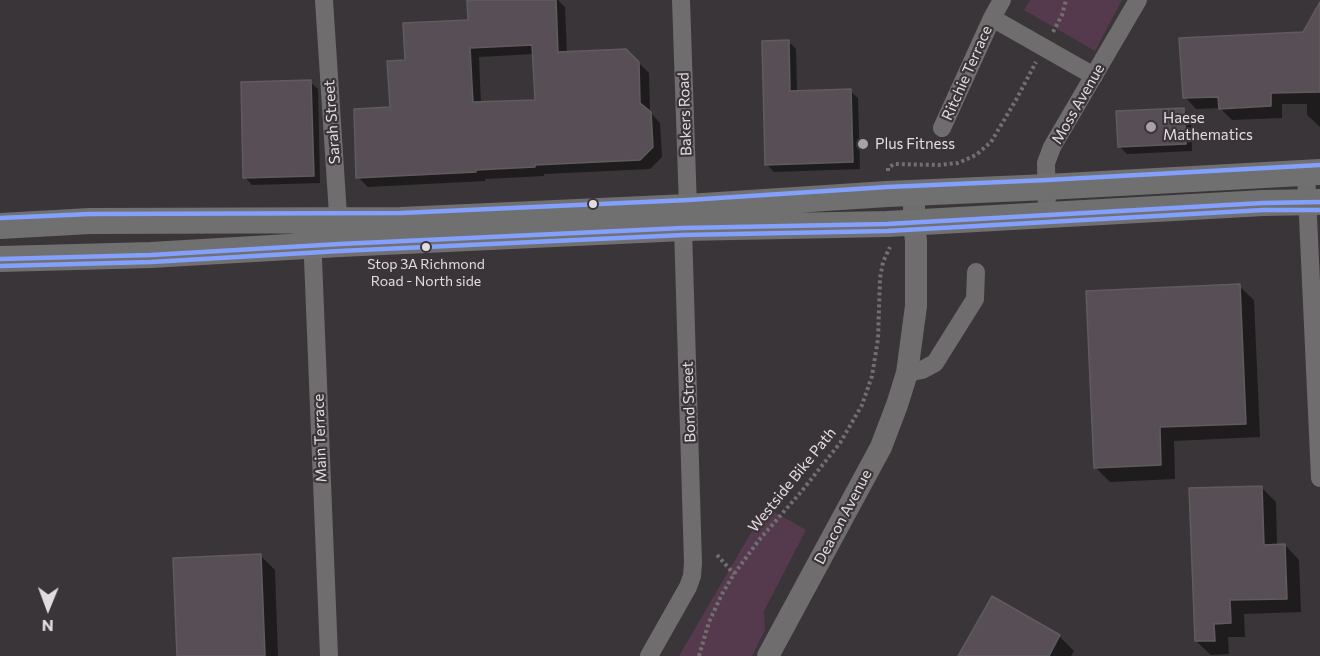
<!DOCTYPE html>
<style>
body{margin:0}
#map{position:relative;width:1320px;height:656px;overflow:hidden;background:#3a3538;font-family:Commissioner,sans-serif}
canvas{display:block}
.north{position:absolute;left:18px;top:578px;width:60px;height:60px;-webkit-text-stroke:4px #3b3439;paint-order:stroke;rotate:181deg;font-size:16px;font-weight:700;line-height:24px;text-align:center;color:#e0dcdf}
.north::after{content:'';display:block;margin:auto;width:21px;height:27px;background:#e0dcdf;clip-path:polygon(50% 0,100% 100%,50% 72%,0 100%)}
</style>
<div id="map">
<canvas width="1320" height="656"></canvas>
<div class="north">N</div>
</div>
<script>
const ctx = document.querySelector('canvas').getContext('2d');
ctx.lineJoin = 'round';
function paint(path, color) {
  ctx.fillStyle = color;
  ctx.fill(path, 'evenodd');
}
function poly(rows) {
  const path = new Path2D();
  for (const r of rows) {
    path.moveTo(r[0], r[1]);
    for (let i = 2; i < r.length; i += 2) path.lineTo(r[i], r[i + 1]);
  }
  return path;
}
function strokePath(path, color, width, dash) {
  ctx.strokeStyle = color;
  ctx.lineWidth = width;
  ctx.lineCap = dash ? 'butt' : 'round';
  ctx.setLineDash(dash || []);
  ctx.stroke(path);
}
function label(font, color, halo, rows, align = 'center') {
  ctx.font = font + ' Commissioner,sans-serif';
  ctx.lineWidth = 4.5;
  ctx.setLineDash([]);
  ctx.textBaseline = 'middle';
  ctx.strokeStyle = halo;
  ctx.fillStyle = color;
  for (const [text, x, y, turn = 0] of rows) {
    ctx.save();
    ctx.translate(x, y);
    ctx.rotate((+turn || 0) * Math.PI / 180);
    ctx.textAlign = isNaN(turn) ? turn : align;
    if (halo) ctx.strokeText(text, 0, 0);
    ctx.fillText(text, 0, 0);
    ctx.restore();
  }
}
const green = poly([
 [1030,0,1122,0,1095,51,1024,10],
 [766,507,806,530,764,611,765,630,752,656,679,656]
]);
const shadow = poly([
 [485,0,558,0,565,7,567,53,626,50,649,73,650,112,660,123,662,157,650,169,544,174,544,176,485,179,485,181,368,187,358,177,391,108,406,61,470,22],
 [534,54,536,102,481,104,479,57],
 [1320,5,1320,127,1307,115,1307,104,1282,104,1282,118,1232,120,1220,108,1196,109,1185,97,1304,33],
 [788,41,796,49,797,93,850,91,858,98,860,169,774,172,766,164],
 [310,82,318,89,320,183,252,185,245,177],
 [1183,109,1191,117,1192,151,1127,154,1119,146],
 [1239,286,1254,300,1260,437,1174,441,1175,479,1110,482,1095,467],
 [1261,487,1276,502,1277,546,1285,545,1299,560,1301,612,1244,614,1245,637,1228,637,1229,654,1211,655,1196,641],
 [260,555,275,570,278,656,179,656],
 [993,598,1059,636,1074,651,1071,656,960,656]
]);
const building = poly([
 [467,0,556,0,558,52,626,49,639,62,640,103,651,112,653,147,640,160,535,165,535,167,476,170,476,172,356,178,354,109,390,107,387,61,405,60,403,23,468,20,467,0],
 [532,45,535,100,473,102,470,48,532,45],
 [1320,2,1320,92,1271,93,1271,106,1219,109,1218,97,1183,98,1179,38,1303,32,1320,2],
 [789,40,790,91,851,89,853,162,765,165,762,41,789,40],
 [311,80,314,176,243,178,241,82,311,80],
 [1184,108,1186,144,1118,147,1116,111,1184,108],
 [1240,284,1246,424,1160,427,1161,465,1094,468,1086,291,1240,284],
 [1262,486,1264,545,1285,544,1287,599,1230,600,1231,623,1214,624,1215,641,1195,641,1189,488,1262,486],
 [261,554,265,656,177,656,173,558,261,554],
 [992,596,1060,635,1049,656,958,656,992,596]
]);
const path = poly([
 [1053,32,1062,15,1066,0],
 [888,171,888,168,894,164,938,165,958,163,976,155,991,142,1016,100,1036,62],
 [717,555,734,574],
 [699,656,709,622,722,594,734,574,759,540,801,492,840,443,862,405,872,376,878,339,880,278,883,262,890,247]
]);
const minor = poly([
 [324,0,339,230],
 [1002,0,992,18,1094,76],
 [942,128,992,18],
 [1306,173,1320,478],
 [1047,216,1046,163,1052,147,1138,0],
 [312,234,329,656],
 [907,373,922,370,935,363,975,299,976,272],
 [649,656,688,587,692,576,693,563,683,228,688,207,681,0]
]);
const tertiary = poly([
 [768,656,881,447,897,405,907,373,916,306,916,241,914,223,914,194]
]);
const secondary = poly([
 [0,226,90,221,401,220,688,207,887,194,1047,187,1320,172],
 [0,259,151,255,340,244,683,228,887,224,1263,203,1320,202]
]);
const bus1 = poly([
 [0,259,151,255,340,244,683,228,887,224,1263,203,1320,202]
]);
const bus2 = poly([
 [0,266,151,262,340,251,683,235,887,231,1263,210,1320,210]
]);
const bus3 = poly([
 [0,218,90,214,401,213,688,200,887,187,1047,180,1320,165]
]);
const markers = [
 [1151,127,6,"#a6a2a5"],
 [863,144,6,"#a6a2a5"],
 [593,204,5,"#e0dcdf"],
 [426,247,5,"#e0dcdf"]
];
const busNames = [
 ["Stop 3A Richmond",426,264],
 ["Road - North side",426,281]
];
const streetNames = [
 ["Ritchie Terrace",967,73,-66],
 ["Moss Avenue",1078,104,-60],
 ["Bakers Road",685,114,-92],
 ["Sarah Street",332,122,-94],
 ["Bond Street",689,402,-92],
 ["Main Terrace",320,438,-92],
 ["Westside Bike Path",792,480,-51],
 ["Deacon Avenue",843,517,-62]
];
const poiNames = [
 ["Haese",1163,118],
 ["Mathematics",1163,135],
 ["Plus Fitness",875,144]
];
paint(green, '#553a4e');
paint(shadow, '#0007');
paint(building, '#584e56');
strokePath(building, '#605c5e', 1.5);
strokePath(path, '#716f70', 4, [3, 3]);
strokePath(minor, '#706d6e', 18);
strokePath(tertiary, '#706d6e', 22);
strokePath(secondary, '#717071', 26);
strokePath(bus1, '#83a1fc', 4.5);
strokePath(bus2, '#83a1fc', 4.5);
strokePath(bus3, '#83a1fc', 4.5);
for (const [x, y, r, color] of markers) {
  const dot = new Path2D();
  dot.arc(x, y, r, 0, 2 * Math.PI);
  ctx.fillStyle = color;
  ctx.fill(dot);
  strokePath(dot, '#3b3439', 2);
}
label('14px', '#e0dcdf', '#3b3439', busNames);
label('15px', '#e0dcdf', '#3b3439', streetNames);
label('15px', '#e0dcdf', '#3b3439', poiNames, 'left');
</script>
